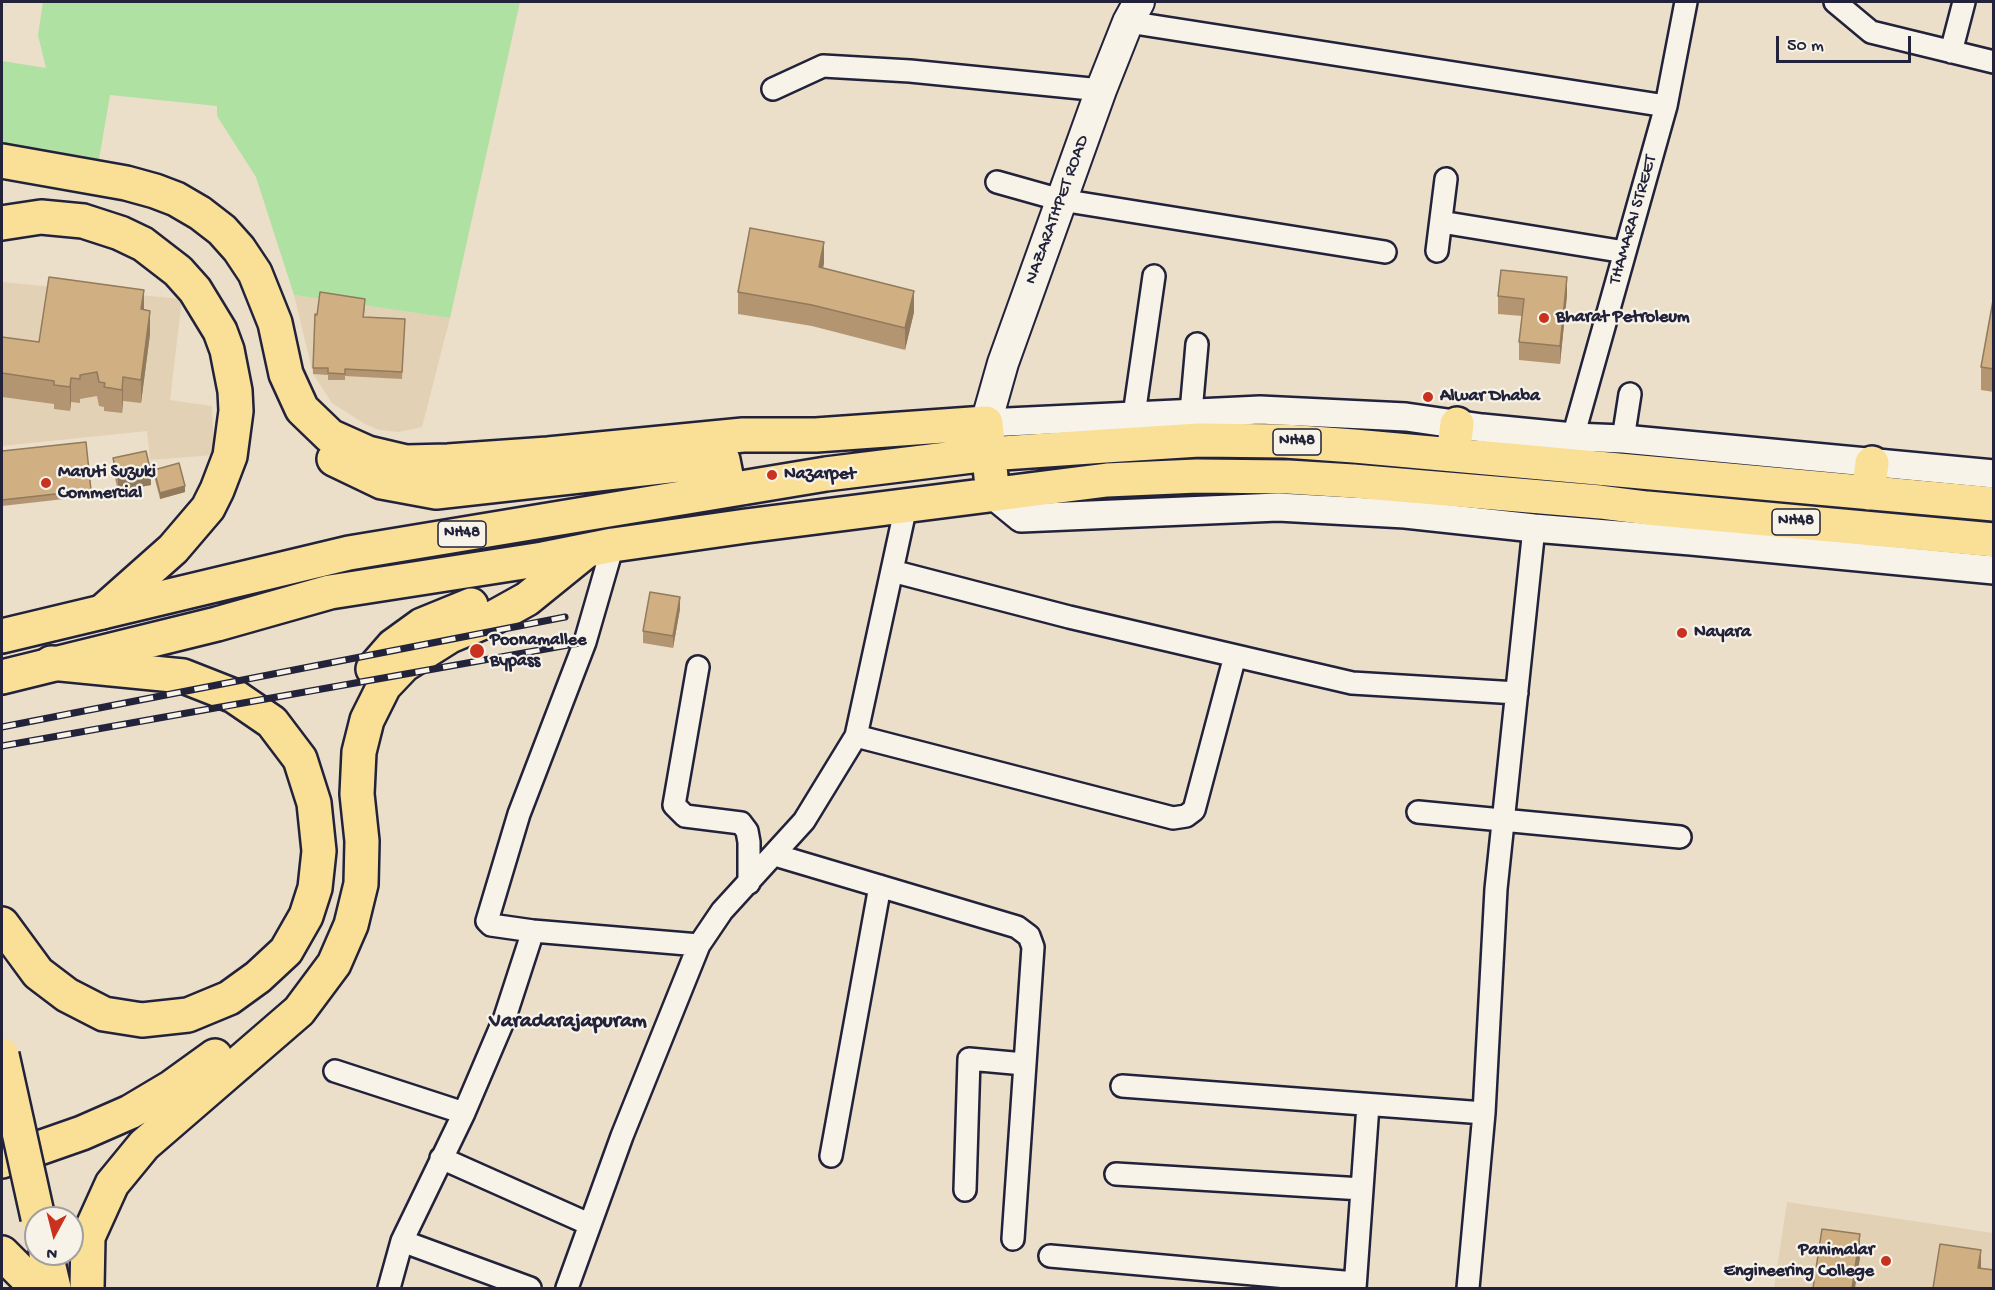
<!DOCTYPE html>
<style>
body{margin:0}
#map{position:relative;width:1995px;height:1290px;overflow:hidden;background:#ebdfca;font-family:"Gochi Hand",sans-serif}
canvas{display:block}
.frame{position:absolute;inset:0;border:3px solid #22223b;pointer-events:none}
.north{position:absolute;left:24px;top:1206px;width:60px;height:60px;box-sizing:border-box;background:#f7f3e8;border:2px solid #a29fa3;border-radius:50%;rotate:187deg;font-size:16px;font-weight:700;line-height:24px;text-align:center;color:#22223b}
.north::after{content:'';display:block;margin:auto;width:21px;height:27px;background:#c8321e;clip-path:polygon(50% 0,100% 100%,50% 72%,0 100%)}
.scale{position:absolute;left:1776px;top:36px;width:135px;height:27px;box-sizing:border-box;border:3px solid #22223b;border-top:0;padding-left:8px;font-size:18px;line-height:21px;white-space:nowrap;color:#22223b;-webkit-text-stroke:4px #f7f3e8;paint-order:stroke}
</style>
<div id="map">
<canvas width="1995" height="1290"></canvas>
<div class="frame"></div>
<div class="north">N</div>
<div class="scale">50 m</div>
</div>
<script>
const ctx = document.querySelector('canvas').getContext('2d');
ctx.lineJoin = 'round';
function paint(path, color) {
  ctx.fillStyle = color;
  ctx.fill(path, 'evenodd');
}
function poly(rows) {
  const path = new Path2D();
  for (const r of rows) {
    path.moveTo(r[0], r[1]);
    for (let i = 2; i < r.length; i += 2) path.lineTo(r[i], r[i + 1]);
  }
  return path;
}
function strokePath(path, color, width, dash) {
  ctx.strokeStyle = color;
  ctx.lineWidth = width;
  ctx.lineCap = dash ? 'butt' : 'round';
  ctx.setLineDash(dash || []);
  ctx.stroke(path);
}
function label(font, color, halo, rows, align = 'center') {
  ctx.font = font + ' "Gochi Hand",sans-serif';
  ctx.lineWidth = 4.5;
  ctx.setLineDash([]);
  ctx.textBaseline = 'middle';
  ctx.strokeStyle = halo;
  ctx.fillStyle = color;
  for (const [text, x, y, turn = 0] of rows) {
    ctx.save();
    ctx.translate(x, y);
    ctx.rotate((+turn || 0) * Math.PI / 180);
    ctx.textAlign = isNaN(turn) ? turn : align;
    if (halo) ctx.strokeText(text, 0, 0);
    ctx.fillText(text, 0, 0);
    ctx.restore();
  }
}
const built = poly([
 [2,282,182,299,170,400,212,406,214,455,150,460,147,431,2,446],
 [294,295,450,318,422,427,399,432,379,430,365,424,332,403,313,374],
 [1787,1202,1993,1233,1993,1288,1774,1288]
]);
const green = poly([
 [43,2,520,2,450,318,294,295,256,177,217,116,217,106,110,95,97,171,2,154,2,61,46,68,38,35]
]);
const minor = poly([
 [1835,2,1871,32,1994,62],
 [1128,22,1666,106],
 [1951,52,1964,2],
 [773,89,823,66,910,71,1101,90],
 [997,182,1061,200,1385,252],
 [1441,222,1625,252],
 [1437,251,1446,179],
 [1191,412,1197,344],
 [1134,415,1154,276],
 [1573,437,1666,106,1686,2],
 [1623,439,1630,394],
 [613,545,585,642,519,814,487,921,491,925,533,931,699,945],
 [892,571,1069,617,1352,683,1517,693],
 [698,667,674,805,685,816,741,823,747,831,749,842,749,883],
 [856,736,1173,818,1186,816,1194,810,1235,656],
 [1418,812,1680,837],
 [775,855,1017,927,1029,936,1033,947,1013,1239],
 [335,1071,464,1113],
 [1122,1086,1484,1113],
 [831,1156,880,886],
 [441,1158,589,1224],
 [1116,1174,1362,1189],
 [965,1190,969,1059,1024,1064],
 [402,1241,530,1288],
 [1050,1256,1355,1283],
 [389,1288,402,1241,464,1113,505,1017,533,931],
 [567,1288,622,1136,699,945,722,911,804,821,856,736,906,506],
 [1355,1288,1368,1105],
 [1468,1288,1484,1113,1496,889,1534,528]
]);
const tertiary = poly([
 [986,423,1260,410,1406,417,1482,428,1573,437,1623,439,1994,474],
 [993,495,1021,518,1278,507,1405,514,1534,528,1691,541,1994,570]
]);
const secondary = poly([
 [986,423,1003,363,1101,90,1128,22,1139,2]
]);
const primary = poly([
 [2,1253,37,1288]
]);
const trunk = poly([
 [2,161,126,183,155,191,176,199,200,213,222,230,239,249,255,273,275,323,286,374,302,409,330,436,368,453,406,462,448,461,548,454,743,435,816,435,986,423,991,477],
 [1453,455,1457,424],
 [334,459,382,482,436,492,723,460,729,490],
 [1868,493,1872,463],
 [2,636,349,553,826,474,988,454,1105,446,1199,440,1285,441,1354,446,1994,504],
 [373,669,393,646,422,625,471,605],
 [2,677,217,624,330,592,543,559,613,545,746,526,1107,480,1197,476,1288,477,1353,481,1600,502,1647,508,1994,540],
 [2,1161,82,1133,130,1112,172,1087,215,1056],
 [87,1288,88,1237,112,1184,144,1145,299,1011,334,964,351,925,361,884,362,841,357,794,359,752,367,720,384,686,404,665,450,636,491,619,527,599,585,552]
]);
const motorway = poly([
 [2,223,41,217,83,221,120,233,143,244,178,271,195,290,220,331,227,350,235,391,236,411,230,456,217,490,208,508,173,549,102,612],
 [2,924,38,973,67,995,104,1014,142,1020,188,1015,229,998,258,977,286,951,306,916,315,888,319,851,314,803,300,759,272,722,234,696,183,676,51,663],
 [46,1254,54,1288]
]);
const rail = poly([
 [2,727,565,617],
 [2,746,585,642]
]);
const motorwayBridge = poly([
 [2,1055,38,1218]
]);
const wall = poly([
 [824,263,823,268,914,312,905,350,812,326,738,314,738,292],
 [1567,295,1560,364,1519,360,1519,342,1522,316,1498,314,1498,296],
 [1994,295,1994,392,1981,390,1981,367],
 [365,306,364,317,405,319,402,379,345,376,345,380,328,380,328,375,313,374,313,368],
 [144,310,150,334,141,403,123,401,122,413,104,411,104,407,99,406,97,396,80,399,80,403,71,402,70,411,54,409,54,404,2,397,2,337,39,342],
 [2,451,91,490,91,496,2,506],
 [113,458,151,485,118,491,113,470],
 [154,470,185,492,160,499,154,476],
 [680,609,673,648,643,643,643,631]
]);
const shadedWall = poly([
 [824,242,824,263,819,288,819,267],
 [1567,277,1567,295,1560,364,1560,346],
 [144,290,144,314,141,309],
 [914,291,914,312,905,350,905,328],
 [150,311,150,334,141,403,141,380],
 [123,377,123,401,122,413,122,390],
 [71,378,71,402,70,411,70,387],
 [151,473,151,485,118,491,118,479],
 [185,486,185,492,160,499,160,493],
 [680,597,680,609,673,648,673,636],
 [1860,1234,1860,1258,1855,1288,1852,1288],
 [1981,1250,1981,1274,1978,1268]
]);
const building = poly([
 [750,228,824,242,819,267,914,291,905,328,812,305,738,292,750,228],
 [1501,270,1567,277,1560,346,1519,342,1524,299,1498,296,1501,270],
 [49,277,144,290,141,309,150,311,141,380,123,377,122,390,104,387,105,383,99,382,97,372,80,375,80,379,71,378,70,387,54,385,54,381,2,373,2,337,39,342,49,277],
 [320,292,365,299,363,317,405,319,402,372,345,369,345,374,328,373,328,368,313,368,315,314,317,315,320,292],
 [1994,295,1994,369,1981,367,1994,295],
 [86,442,91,490,2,500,2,451,86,442],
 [146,451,151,473,118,479,113,458,146,451],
 [179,463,185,486,160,493,154,470,179,463],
 [650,592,680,597,673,636,643,631,650,592],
 [1822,1229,1860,1234,1852,1288,1813,1288,1822,1229],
 [1940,1244,1981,1250,1978,1268,1994,1270,1994,1288,1933,1288,1940,1244]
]);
const markers = [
 [1544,318,6,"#c8321e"],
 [1428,397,6,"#c8321e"],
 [772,475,6,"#c8321e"],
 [46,483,6,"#c8321e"],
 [1682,633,6,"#c8321e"],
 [477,651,8,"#c8321e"],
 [1886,1261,6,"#c8321e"]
];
const shields = [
 [1297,442,48],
 [1796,522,48],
 [462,534,48]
];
const shieldNames = [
 ["NH48",1297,442],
 ["NH48",1796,522],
 ["NH48",462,534]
];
const streetNames = [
 ["NAZARATHPET ROAD",1058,210,-70],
 ["THAMARAI STREET",1634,220,-74]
];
const poiNames = [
 ["Bharat Petroleum",1556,318],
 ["Alwar Dhaba",1440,397],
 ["Maruti Suzuki",58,473],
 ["Commercial",58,494],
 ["Nazarpet",784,475],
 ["Nayara",1694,633],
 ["Poonamallee",490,641],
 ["Bypass",490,662],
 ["Panimalar",1874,1251,"right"],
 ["Engineering College",1874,1272,"right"]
];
const quarterNames = [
 ["Varadarajapuram",568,1023]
];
paint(built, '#e3d1b5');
paint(green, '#aee1a2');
strokePath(minor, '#22223b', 26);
strokePath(tertiary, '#22223b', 32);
strokePath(secondary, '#22223b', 34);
strokePath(primary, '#22223b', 38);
strokePath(trunk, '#22223b', 38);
strokePath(motorway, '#22223b', 38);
strokePath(minor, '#f7f3e8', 21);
strokePath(tertiary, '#f7f3e8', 27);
strokePath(secondary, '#f7f3e8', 30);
strokePath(primary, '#fadf96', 33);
strokePath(trunk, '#fadf96', 33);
strokePath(motorway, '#fadf96', 33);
strokePath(rail, '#22223b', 7);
strokePath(rail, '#f7f3e8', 4.5, [14]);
strokePath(motorwayBridge, '#22223b', 38, []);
strokePath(motorwayBridge, '#fadf96', 33);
paint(wall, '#b39671');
paint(shadedWall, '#927a5c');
paint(building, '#d0af83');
strokePath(building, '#927a5c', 1.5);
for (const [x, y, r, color] of markers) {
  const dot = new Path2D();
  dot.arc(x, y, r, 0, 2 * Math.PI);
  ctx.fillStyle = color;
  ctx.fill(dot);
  strokePath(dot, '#f7f3e8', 2);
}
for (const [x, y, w] of shields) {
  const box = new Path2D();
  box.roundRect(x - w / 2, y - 13, w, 26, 4.5);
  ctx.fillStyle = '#f7f3e8';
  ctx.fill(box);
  strokePath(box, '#22223b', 1.5);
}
label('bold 16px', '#22223b', null, shieldNames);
label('18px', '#22223b', '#f7f3e8', streetNames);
label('bold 18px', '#22223b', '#f7f3e8', poiNames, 'left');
label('bold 21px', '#22223b', '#f7f3e8', quarterNames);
</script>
